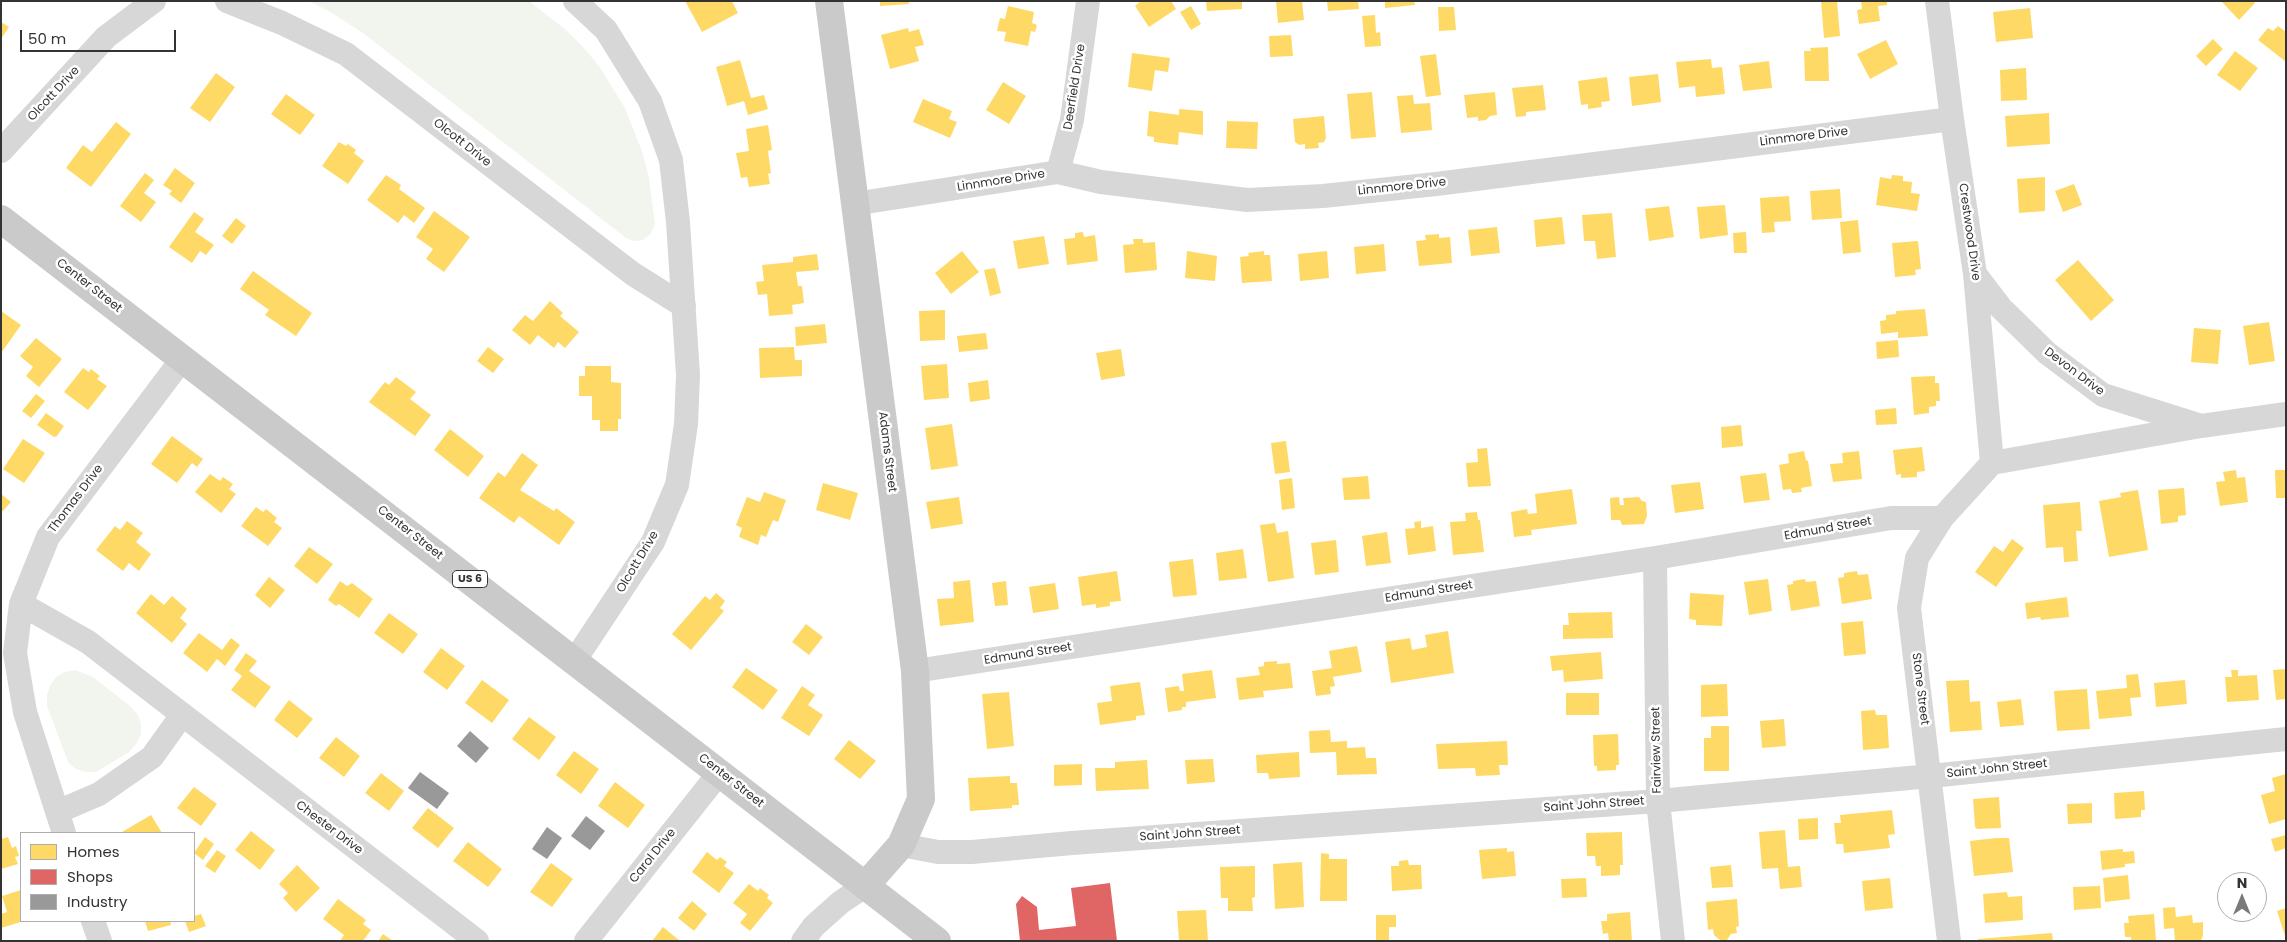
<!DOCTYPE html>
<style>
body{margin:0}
#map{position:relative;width:2287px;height:942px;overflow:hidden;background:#fff;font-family:Poppins,sans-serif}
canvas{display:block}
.frame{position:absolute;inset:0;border:2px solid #333;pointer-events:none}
.legend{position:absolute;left:20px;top:832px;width:175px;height:90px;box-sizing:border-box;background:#fff;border:1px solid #adadad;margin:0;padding:6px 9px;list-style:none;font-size:15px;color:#333}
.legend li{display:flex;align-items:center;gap:10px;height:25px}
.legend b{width:25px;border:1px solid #adadad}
.north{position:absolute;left:2217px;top:872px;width:50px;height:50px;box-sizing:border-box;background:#fff;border:1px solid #adadad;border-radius:50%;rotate:0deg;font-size:14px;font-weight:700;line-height:20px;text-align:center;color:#333}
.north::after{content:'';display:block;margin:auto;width:18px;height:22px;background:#7a7a7a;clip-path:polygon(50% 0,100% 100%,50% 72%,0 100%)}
.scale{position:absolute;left:20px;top:30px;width:156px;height:22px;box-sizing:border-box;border:2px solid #333;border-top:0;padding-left:6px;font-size:15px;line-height:18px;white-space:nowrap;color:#333;-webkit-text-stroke:4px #fff;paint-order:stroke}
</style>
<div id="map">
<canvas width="2287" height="942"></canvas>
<div class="frame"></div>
<ul class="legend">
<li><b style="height:14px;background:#ffd966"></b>Homes</li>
<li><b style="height:14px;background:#e06666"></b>Shops</li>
<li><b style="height:14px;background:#999"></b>Industry</li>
</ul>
<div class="north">N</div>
<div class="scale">50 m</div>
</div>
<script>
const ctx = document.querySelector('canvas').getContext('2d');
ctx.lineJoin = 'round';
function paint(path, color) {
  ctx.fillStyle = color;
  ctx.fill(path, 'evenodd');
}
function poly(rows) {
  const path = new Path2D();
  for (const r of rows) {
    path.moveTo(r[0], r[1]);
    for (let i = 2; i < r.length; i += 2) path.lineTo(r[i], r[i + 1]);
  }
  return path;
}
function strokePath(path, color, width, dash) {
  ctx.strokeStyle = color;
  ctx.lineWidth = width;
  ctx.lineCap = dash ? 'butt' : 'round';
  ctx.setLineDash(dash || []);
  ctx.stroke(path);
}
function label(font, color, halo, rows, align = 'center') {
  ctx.font = font + ' Poppins,sans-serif';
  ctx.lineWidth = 5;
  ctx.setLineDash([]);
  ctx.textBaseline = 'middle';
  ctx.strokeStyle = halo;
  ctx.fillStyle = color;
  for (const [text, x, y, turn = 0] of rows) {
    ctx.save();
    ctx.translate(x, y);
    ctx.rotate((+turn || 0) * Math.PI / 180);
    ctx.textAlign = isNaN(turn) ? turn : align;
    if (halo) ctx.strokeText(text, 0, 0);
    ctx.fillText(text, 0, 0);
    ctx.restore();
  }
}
const green = poly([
 [309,1,529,1,565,29,583,47,599,66,625,108,643,154,649,178,655,224,650,235,643,240,634,241,626,238,363,33,332,13],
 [75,670,93,677,130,706,137,714,141,723,141,734,137,743,129,752,96,772,85,772,76,769,68,762,47,706,47,695,50,686,56,677,65,672]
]);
const homes = poly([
 [685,1,732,1,738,13,702,32],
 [880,1,909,1,909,4,880,6],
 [1141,1,1171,1,1176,9,1149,27,1135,6],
 [1206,1,1242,1,1242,9,1207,11],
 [1276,1,1302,1,1304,20,1278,23],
 [1327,1,1358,1,1359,9,1328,11],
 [1385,1,1414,1,1415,5,1385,8],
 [1821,1,1837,1,1840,36,1824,38],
 [1861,1,1887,1,1887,5,1878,6,1880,21,1859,24,1857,10,1862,9],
 [2221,1,2253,1,2255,3,2239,20],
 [1008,6,1034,12,1032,23,1037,25,1035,32,1031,31,1028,46,1004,41,1006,32,997,31,1000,18,1005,19],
 [1191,6,1201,24,1191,30,1180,12],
 [1438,7,1454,7,1456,30,1439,31],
 [2030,8,2033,38,1996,42,1993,12],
 [1375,15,1376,33,1380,32,1381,46,1365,47,1362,16],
 [1,22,9,27,1,39],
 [2278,26,2286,32,2285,61,2258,40,2268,28,2273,31],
 [908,28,909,32,919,29,924,45,915,47,919,61,890,69,881,35],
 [1291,35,1293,56,1270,57,1269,36],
 [2213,39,2223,49,2206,66,2196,56],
 [1886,40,1898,64,1870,79,1857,54],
 [1828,47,1829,81,1805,81,1804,51,1811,51,1810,48],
 [2235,51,2258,68,2240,91,2217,75],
 [1132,53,1170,58,1168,72,1155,70,1152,91,1128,87],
 [1436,54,1441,95,1426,97,1420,56],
 [1711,59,1712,68,1722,67,1725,94,1696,97,1695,86,1679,88,1676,62],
 [740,60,751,98,764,95,768,109,748,115,744,101,727,106,716,67],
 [1769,61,1772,88,1743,91,1739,65],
 [2026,68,2027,100,2001,101,2000,70],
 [216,73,235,87,210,122,190,108],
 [1658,74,1661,102,1632,106,1629,77],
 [1607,77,1610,101,1601,102,1602,107,1588,109,1588,104,1581,105,1578,81],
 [1003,82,1026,96,1009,124,986,110],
 [1543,85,1546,110,1526,112,1526,116,1516,117,1512,88],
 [1372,92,1376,137,1351,139,1347,94],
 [1495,92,1497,115,1490,116,1486,120,1478,121,1478,117,1467,118,1464,95],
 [286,94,315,115,300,135,271,114],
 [1413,95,1414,104,1430,103,1432,130,1401,133,1397,96],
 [923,99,952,111,949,119,957,122,950,138,913,122],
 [1179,109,1203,111,1203,135,1179,132,1178,145,1154,142,1154,137,1147,136,1149,111,1179,115],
 [2049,113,2050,144,2007,147,2005,116],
 [1324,116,1326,138,1324,142,1318,143,1319,148,1305,149,1305,144,1299,145,1295,142,1293,119],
 [1227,121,1258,122,1257,149,1226,148],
 [116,122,131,134,91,187,66,168,83,145,92,152],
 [768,125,772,150,768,151,771,173,768,174,770,184,749,187,747,177,741,178,736,153,749,151,746,129],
 [339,142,346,146,348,144,356,150,354,153,364,161,348,184,322,166],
 [175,168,195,183,181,203,169,194,172,191,163,185],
 [145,173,154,180,144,193,156,202,141,222,120,206],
 [386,175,401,185,399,189,425,208,414,223,404,215,398,223,367,200],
 [1892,175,1903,176,1903,181,1912,182,1911,193,1920,194,1917,211,1876,205,1880,177,1891,179],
 [2045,177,2045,211,2019,213,2017,179],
 [2074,184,2082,205,2063,212,2055,191],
 [1840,189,1842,218,1812,220,1810,191],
 [1789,196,1791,221,1774,222,1775,232,1762,233,1760,198],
 [1725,205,1728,235,1700,239,1697,207],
 [1669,206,1674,237,1649,241,1645,209],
 [434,211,470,237,444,272,426,259,433,249,416,237],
 [194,212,204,219,195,232,214,245,206,255,200,251,192,263,169,247],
 [1612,213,1616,257,1597,259,1595,241,1584,241,1582,215],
 [1562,217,1565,244,1536,247,1534,220],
 [236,218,246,226,232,244,222,236],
 [1858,220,1861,252,1843,254,1840,222],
 [1497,227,1500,253,1471,256,1468,230],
 [1083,232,1084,237,1095,235,1098,261,1067,265,1064,239,1075,238,1075,233],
 [1746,232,1747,253,1734,253,1733,233],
 [1439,234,1439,238,1450,237,1452,263,1419,266,1416,241,1426,240,1425,235],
 [1044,236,1049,264,1018,269,1013,241],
 [1133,239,1143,239,1143,243,1155,242,1157,270,1125,273,1123,245,1134,244],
 [1918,241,1921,269,1915,270,1916,275,1895,277,1892,243],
 [1384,244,1386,271,1356,274,1354,247],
 [962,251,979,272,951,294,935,273],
 [1187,251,1217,256,1215,281,1185,278],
 [1264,251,1264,255,1270,255,1272,281,1242,283,1240,257,1249,256,1248,253],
 [1327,251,1329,278,1300,281,1298,254],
 [817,254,819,270,796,272,798,286,802,286,804,303,792,305,793,314,769,316,767,294,758,295,756,282,764,281,762,265,793,262,793,257],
 [2078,260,2114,300,2091,321,2055,280],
 [995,268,1001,293,990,296,984,270],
 [253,271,312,313,296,336,265,315,269,310,240,289],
 [550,301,563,313,560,316,579,332,565,348,558,342,554,348,538,335,530,345,512,330,525,315,533,321],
 [1925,309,1928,336,1898,338,1898,332,1881,334,1880,321,1886,320,1886,315,1896,314,1896,311],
 [945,310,945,340,920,341,919,311],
 [1,311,21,325,1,353],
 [2269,322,2275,361,2249,365,2243,326],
 [825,324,827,343,796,346,795,327],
 [2194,328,2221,330,2218,364,2191,362],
 [986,333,988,349,959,352,957,336],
 [36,338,62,359,39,387,26,376,33,367,20,356],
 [1898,340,1899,357,1877,359,1876,342],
 [488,347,504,359,493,373,477,361],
 [794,347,795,360,802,360,802,376,760,378,759,348],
 [1121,349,1125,376,1101,380,1096,353],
 [947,364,949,398,924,400,921,366],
 [585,366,611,366,611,382,621,383,621,419,618,419,618,431,600,431,600,420,592,420,592,396,579,396,579,376,585,376],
 [83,368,89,372,91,369,100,376,97,379,107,386,88,410,64,392],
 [1935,376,1935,383,1939,383,1940,401,1936,401,1936,406,1929,407,1929,413,1914,415,1911,377],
 [396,377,416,392,410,399,431,415,415,436,369,402,385,382,389,385],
 [988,380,990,399,970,402,968,383],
 [36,394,45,401,31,418,22,411],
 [1896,408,1897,424,1876,425,1875,410],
 [46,413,64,426,57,436,54,437,37,425],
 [952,424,958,466,931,470,925,428],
 [1741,425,1743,446,1722,448,1721,427],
 [450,429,484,456,468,477,434,450],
 [172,436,203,459,197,467,192,463,177,483,151,464],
 [23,439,45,453,24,483,3,469],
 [1286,441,1290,472,1275,474,1271,443],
 [1922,447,1925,471,1917,472,1917,477,1901,478,1901,474,1896,475,1893,450],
 [1487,448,1491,486,1468,487,1466,463,1478,462,1477,449],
 [1804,451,1806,460,1808,461,1812,486,1801,488,1802,492,1792,493,1791,489,1783,490,1779,465,1789,463,1788,454],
 [1859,451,1862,479,1833,482,1830,464,1843,463,1842,453],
 [522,453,538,465,520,490,554,511,556,508,575,522,559,545,519,516,514,523,479,498,498,472,505,477],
 [2236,470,2237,478,2245,477,2248,502,2220,506,2216,482,2225,481,2223,472],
 [2275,470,2286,470,2286,498,2276,498],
 [1766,473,1770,500,1744,503,1740,476],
 [210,474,220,481,223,477,233,484,229,489,236,494,221,513,195,492],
 [1368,476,1370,499,1344,500,1342,478],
 [1292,478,1295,508,1282,510,1279,480],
 [1700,482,1704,509,1675,513,1671,485],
 [823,483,858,493,850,520,816,510],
 [2184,488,2186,515,2178,516,2178,522,2161,524,2158,490],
 [1572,489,1577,524,1531,530,1532,535,1514,537,1511,512,1527,509,1528,514,1537,513,1535,494],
 [2138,490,2148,550,2109,557,2099,501,2121,497,2120,493],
 [764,492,786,500,778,522,773,520,766,537,761,535,758,545,739,537,742,528,736,525,747,497,760,502],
 [1,494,11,502,1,513],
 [959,497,963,524,931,529,926,502],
 [1619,497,1620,505,1624,505,1623,498,1639,497,1642,501,1646,502,1647,516,1644,524,1622,525,1620,520,1611,520,1610,498],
 [2080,502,2082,531,2076,531,2078,561,2064,562,2063,547,2046,548,2043,505],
 [256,507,263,512,266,509,277,518,274,522,282,528,268,546,241,526],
 [1477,512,1478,520,1480,520,1484,552,1453,555,1450,522,1466,521,1465,513],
 [127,521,143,533,136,542,151,554,139,571,129,563,123,571,96,550,115,526,120,530],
 [1421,521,1421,528,1433,526,1436,551,1408,555,1405,529,1415,528,1414,522],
 [1275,523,1277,533,1288,531,1294,578,1268,582,1260,525],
 [1387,532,1391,563,1366,566,1362,536],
 [2012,539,2024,548,1996,587,1975,572,1994,546,2003,552],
 [1336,540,1339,572,1315,575,1311,543],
 [309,547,333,564,317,584,294,566],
 [1243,549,1247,578,1219,581,1216,553],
 [1193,559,1197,595,1173,597,1169,562],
 [1117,571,1121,601,1110,602,1110,606,1096,608,1096,604,1082,606,1078,577],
 [1857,571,1858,575,1868,574,1872,599,1842,604,1838,578,1844,577,1844,573],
 [269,577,285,590,270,608,255,595],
 [1768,579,1772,611,1749,615,1744,582],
 [1805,579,1806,582,1816,581,1820,606,1791,611,1787,585,1793,584,1793,581],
 [970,580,974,622,940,626,937,599,954,598,953,582],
 [340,581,347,586,352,583,373,599,359,618,339,604,336,606,328,600],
 [1006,581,1008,605,995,606,992,583],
 [1055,583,1059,609,1033,613,1029,587],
 [716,593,725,601,720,608,724,611,691,650,672,634,705,596,710,600],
 [1690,593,1724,595,1722,626,1696,625,1696,620,1689,619],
 [151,594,164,605,172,596,187,609,180,618,187,624,172,643,136,613],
 [2067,597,2069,617,2041,620,2040,617,2027,619,2025,603],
 [1612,612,1613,638,1563,639,1563,625,1569,625,1568,613],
 [389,613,418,634,403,654,374,633],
 [1863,621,1866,654,1844,656,1841,623],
 [806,624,823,637,809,655,792,642],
 [1448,631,1454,673,1391,683,1385,642,1410,638,1412,650,1427,647,1425,635],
 [199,633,222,650,231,638,240,645,225,666,217,659,207,672,183,653],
 [1357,646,1362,672,1333,677,1335,686,1330,687,1331,694,1316,696,1312,671,1332,668,1329,651],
 [441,648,465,666,447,690,423,672],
 [1601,652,1603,679,1564,682,1563,670,1552,671,1550,656],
 [246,653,257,661,249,671,271,687,255,708,231,690,242,676,234,670],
 [1277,661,1277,664,1290,663,1293,688,1263,691,1264,697,1239,700,1236,678,1260,675,1258,667,1264,666,1264,662],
 [746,668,778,690,763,710,732,687],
 [2286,669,2286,699,2276,700,2273,670],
 [1212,670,1216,698,1186,702,1186,707,1182,707,1182,710,1168,712,1165,688,1179,686,1180,691,1184,691,1182,674],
 [2231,670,2238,670,2238,676,2257,675,2259,700,2227,702,2225,677,2232,677],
 [2138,674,2141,697,2130,698,2132,716,2099,719,2096,691,2127,688,2126,675],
 [482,680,509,700,492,723,465,703],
 [1969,680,1970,702,1980,701,1982,730,1950,732,1946,681],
 [2185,680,2187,704,2156,707,2154,683],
 [1140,682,1145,715,1136,716,1136,720,1100,725,1097,703,1112,701,1110,686],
 [1727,684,1728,716,1701,717,1701,685],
 [802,686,815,695,808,705,823,715,809,736,781,718],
 [2087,689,2090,729,2057,731,2054,691],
 [1009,692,1014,746,987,749,982,694],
 [1566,693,1599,693,1599,715,1566,715],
 [2021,699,2024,725,2000,727,1997,702],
 [289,700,313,719,297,738,274,720],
 [1875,710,1876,715,1887,715,1889,748,1863,750,1861,711],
 [529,717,556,737,539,760,512,739],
 [1784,719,1786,746,1762,748,1760,721],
 [1711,726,1729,726,1729,771,1704,771,1704,738,1711,738],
 [1330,730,1331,742,1347,741,1347,748,1365,747,1366,758,1376,758,1377,774,1337,775,1336,752,1310,753,1309,731],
 [1618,734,1619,765,1616,765,1616,770,1597,771,1597,766,1594,766,1593,735],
 [336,737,360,756,344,777,319,758],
 [849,740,876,761,860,779,834,759],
 [1507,741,1508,765,1499,765,1500,775,1476,776,1475,768,1438,769,1436,744],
 [574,751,599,769,581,794,556,775],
 [1299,752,1300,777,1269,779,1268,773,1257,773,1256,755],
 [1213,759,1215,782,1187,784,1185,760],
 [1147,760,1149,789,1096,791,1095,768,1115,768,1115,762],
 [1082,764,1082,785,1054,786,1054,765],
 [381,773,404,791,389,811,365,793],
 [2286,774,2286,819,2269,824,2261,795,2275,791,2272,778],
 [1010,776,1010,783,1017,783,1019,805,1012,805,1012,808,970,811,968,778],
 [615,782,645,805,628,828,598,806],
 [194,787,217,804,201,826,177,808],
 [2144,791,2145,810,2141,810,2141,817,2115,819,2114,793],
 [1999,797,2001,828,1977,829,1975,827,1973,799],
 [2092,803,2092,823,2068,824,2067,804],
 [428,808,454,828,438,848,412,828],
 [1892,810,1895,834,1888,835,1890,848,1844,853,1843,844,1836,844,1834,823,1841,823,1840,815],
 [151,815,162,833,123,833,122,832],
 [1818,818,1818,839,1799,840,1798,819],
 [1785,830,1788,867,1800,866,1802,887,1780,889,1778,868,1762,869,1759,832],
 [251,831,275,850,260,870,235,850],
 [1622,832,1623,865,1620,865,1620,875,1601,876,1601,866,1596,866,1595,856,1587,856,1586,833],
 [2286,835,2286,848,2275,852,2271,839],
 [8,837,12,848,16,846,19,856,15,857,18,864,1,869,1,839],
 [205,837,214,844,203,860,194,853],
 [1996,838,2009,838,2013,872,1974,876,1970,841],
 [468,842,502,869,488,887,453,861],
 [1507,848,1507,852,1514,851,1516,876,1482,879,1479,850],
 [2123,849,2123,852,2134,851,2135,863,2125,864,2125,867,2102,870,2100,851],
 [217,850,226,856,215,873,205,866],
 [707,852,717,860,720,857,727,862,724,866,734,873,719,893,692,872],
 [1321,853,1329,854,1329,859,1347,859,1347,901,1320,901],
 [1408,860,1409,865,1421,865,1422,889,1392,891,1391,866,1399,866,1399,861],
 [1302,862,1304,907,1275,909,1273,864],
 [551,863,573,879,552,907,530,892],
 [297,865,320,888,296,912,283,898,288,893,279,884],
 [1731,865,1733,887,1712,888,1710,867],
 [1255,866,1255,897,1252,898,1253,911,1228,911,1228,898,1221,898,1220,867],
 [2128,875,2130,899,2105,902,2103,878],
 [1586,878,1587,897,1562,898,1561,879],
 [1890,878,1893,908,1865,911,1862,881],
 [749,884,758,891,760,888,769,895,767,898,773,903,750,931,740,923,747,914,733,903],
 [2100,886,2101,908,2074,910,2073,887],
 [21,890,21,922,1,928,1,914,7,912,2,896],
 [2007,892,2008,897,2022,896,2023,920,1985,923,1983,894],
 [338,899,366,920,363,924,371,930,363,941,340,941,344,935,323,919],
 [1737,899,1739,926,1736,927,1737,933,1731,934,1727,940,1721,941,1714,935,1713,929,1708,930,1706,902],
 [692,901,707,914,694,931,678,918],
 [2175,907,2176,917,2192,915,2193,923,2203,922,2203,935,2201,941,2175,941,2174,928,2164,929,2163,908],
 [2286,908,2286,936,2285,936,2277,911],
 [1206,910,1208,941,1179,941,1177,911],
 [1630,912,1632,941,1609,941,1608,933,1603,934,1601,921,1607,921,1607,914],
 [201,914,206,926,189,932,185,921,194,921,194,916],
 [2154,914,2156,941,2131,941,2131,937,2125,937,2124,923,2129,923,2128,916],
 [1376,915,1396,915,1396,927,1389,927,1389,941,1376,940],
 [145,921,170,921,171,925,148,931],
 [663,927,680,941,652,941],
 [2052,933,2053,941,1978,941,1978,939],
 [383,934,393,941,378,941]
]);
const shops = poly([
 [1110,883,1117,941,1020,941,1016,904,1022,896,1037,907,1039,930,1076,926,1071,888]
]);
const industry = poly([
 [470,731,489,748,476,763,457,746],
 [420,772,449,793,437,809,408,788],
 [586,816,605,831,590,850,571,836],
 [547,827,562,838,547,859,532,849]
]);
const minor = poly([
 [227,1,282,23,346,54,633,274,684,306],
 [1937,1,1952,119,1975,274,1992,463],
 [1,151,106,37,154,1],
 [1058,172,1072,120,1088,1],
 [854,204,1058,172,1101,182,1247,200,1323,196,1436,184,1952,119],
 [1975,274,2001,308,2047,353,2103,395,2198,425],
 [1992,463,2201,426,2286,414],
 [1655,558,1658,801,1673,941],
 [21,604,88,642,477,941],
 [575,660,653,542,677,485,686,424,688,375,678,222,671,160,650,101,606,30,575,1],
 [915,671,1655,558,1891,518,1942,518],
 [57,812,99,794,152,757,182,715],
 [64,833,25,712,15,653,21,604,48,537,183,358],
 [901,845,938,852,972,852,1072,843,1658,801,1931,776,2286,739],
 [93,921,100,941],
 [586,941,720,772],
 [803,941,814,926,841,902,865,886],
 [1949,941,1909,608,1917,558,1942,518,1992,463]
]);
const major = poly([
 [829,1,915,671,921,799,901,845,865,886],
 [1,219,937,941]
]);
const shields = [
 [470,579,35]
];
const shieldNames = [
 ["US 6",470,579]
];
const streetNames = [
 ["Deerfield Drive",1075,87,-81],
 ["Olcott Drive",54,94,-47],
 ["Linnmore Drive",1804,137,-7],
 ["Olcott Drive",462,143,38],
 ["Linnmore Drive",1001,181,-9],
 ["Linnmore Drive",1402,187,-6],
 ["Crestwood Drive",1969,232,82],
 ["Center Street",89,286,38],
 ["Devon Drive",2074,372,37],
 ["Adams Street",887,452,83],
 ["Thomas Drive",76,499,-53],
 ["Edmund Street",1828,529,-10],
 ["Center Street",410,533,38],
 ["Olcott Drive",638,562,-59],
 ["Edmund Street",1429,592,-9],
 ["Edmund Street",1028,654,-9],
 ["Stone Street",1920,689,83],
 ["Fairview Street",1657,750,-91],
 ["Saint John Street",1997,769,-6],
 ["Center Street",731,781,38],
 ["Saint John Street",1594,805,-4],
 ["Chester Drive",329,828,37],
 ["Saint John Street",1190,834,-4],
 ["Carol Drive",653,856,-51]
];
paint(green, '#f1f5ed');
paint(homes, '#ffd966');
paint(shops, '#e06666');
paint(industry, '#999');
strokePath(minor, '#d7d7d7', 24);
strokePath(major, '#cacaca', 28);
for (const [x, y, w] of shields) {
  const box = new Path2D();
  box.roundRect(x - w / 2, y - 8.5, w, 17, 4);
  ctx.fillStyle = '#fff';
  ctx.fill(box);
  strokePath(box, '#333', 1);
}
label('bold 11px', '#333', null, shieldNames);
label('12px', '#333', '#fff', streetNames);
</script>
